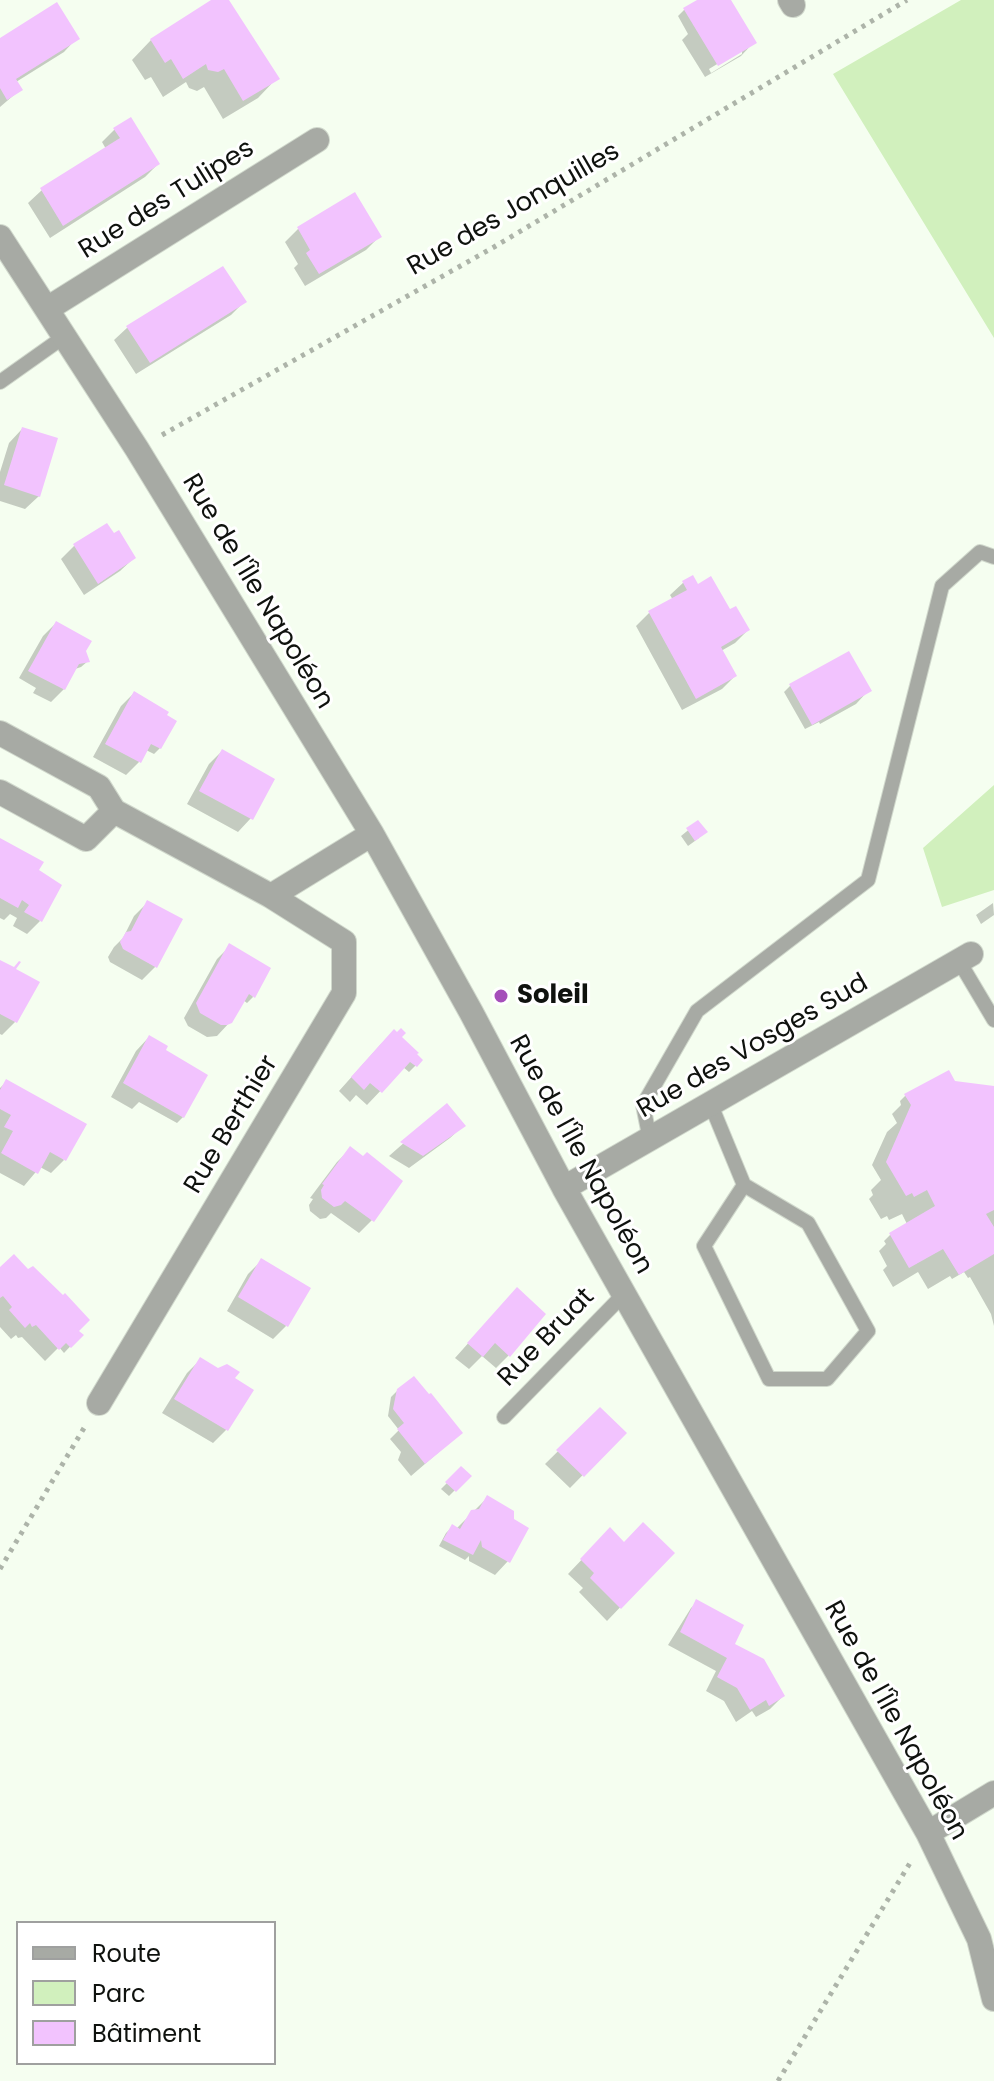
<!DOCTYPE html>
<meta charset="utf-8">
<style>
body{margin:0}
#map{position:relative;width:994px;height:2081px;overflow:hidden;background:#f5fef0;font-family:Poppins,sans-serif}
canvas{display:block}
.legend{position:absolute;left:16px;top:1921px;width:260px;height:144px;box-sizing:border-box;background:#fff;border:2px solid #9fa09f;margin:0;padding:10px 14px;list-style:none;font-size:24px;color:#0f120e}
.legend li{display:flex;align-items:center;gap:16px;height:40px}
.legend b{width:40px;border:2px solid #9fa09f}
</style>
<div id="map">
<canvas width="994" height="2081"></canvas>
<ul class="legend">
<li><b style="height:10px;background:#a7aaa4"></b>Route</li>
<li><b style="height:22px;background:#d1f0bd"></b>Parc</li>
<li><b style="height:22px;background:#f2c3fe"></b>Bâtiment</li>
</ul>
</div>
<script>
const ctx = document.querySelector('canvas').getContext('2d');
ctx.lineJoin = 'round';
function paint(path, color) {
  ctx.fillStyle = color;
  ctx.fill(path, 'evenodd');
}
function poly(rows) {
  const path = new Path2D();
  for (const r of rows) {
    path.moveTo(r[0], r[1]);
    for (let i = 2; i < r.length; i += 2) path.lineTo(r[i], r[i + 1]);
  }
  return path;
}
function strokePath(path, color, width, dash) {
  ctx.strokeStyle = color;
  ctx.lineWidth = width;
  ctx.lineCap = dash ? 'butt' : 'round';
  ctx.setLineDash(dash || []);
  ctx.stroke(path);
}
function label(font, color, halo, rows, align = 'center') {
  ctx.font = font + ' Poppins,sans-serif';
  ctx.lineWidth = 6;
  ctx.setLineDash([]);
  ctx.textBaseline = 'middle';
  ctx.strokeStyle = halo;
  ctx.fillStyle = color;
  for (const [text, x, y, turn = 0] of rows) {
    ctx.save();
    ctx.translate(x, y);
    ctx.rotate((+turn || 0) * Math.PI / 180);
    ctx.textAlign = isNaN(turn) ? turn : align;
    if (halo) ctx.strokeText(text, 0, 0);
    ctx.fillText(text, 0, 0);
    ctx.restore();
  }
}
const green = poly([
 [961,0,994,0,994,338,833,74],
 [994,785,994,890,942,907,923,848]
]);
const shadow = poly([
 [215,0,226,0,277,78,258,98,223,119,204,87,197,91,189,88,186,82,163,97,151,77,145,80,132,60,151,40],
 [701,0,729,0,754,42,741,56,705,77,682,40,688,34,678,16,684,10],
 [742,49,742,54,711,73,709,69],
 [77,38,64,52,16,82,21,89,0,107,0,40],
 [115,129,158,164,145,177,50,238,28,203,42,190,106,149,102,142],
 [298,229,379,237,366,250,305,286,294,268,298,264,285,242],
 [244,302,231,315,136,374,114,340,128,327],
 [22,429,39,496,25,509,0,501,0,472,9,443],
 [107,526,134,558,120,571,84,595,61,559,74,546],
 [684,582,729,611,748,630,735,643,721,651,735,676,722,689,682,710,636,626,649,613,673,600,670,595],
 [56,623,84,651,88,661,81,667,75,669,64,689,51,702,33,693,36,688,19,678,43,636],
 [790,686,869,690,856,704,820,724,819,722,805,729,784,692],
 [134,693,160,748,154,754,146,750,139,762,126,775,93,757,121,706],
 [222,751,251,818,238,832,187,804,209,764],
 [697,823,699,838,688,846,681,836],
 [0,840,40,921,27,934,13,926,17,918,10,914,4,920,0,918],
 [147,903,156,966,142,980,110,962,108,957,114,947,123,938,134,916],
 [993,903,994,915,981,924,976,915],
 [230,946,253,997,247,1003,243,1000,230,1022,217,1036,207,1037,188,1026,184,1018,217,959],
 [0,963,15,1022,2,1035,0,1034],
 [149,1037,164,1051,183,1117,177,1123,139,1102,132,1109,111,1097,136,1051],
 [399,1037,421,1060,409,1072,403,1067,367,1105,356,1095,350,1102,339,1091,381,1044],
 [6,1082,64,1160,51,1173,40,1167,24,1186,0,1173,0,1088],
 [954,1083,994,1088,994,1326,991,1314,970,1277,968,1278,964,1272,952,1279,950,1276,928,1289,918,1272,893,1287,883,1270,887,1266,879,1251,886,1244,884,1241,890,1235,907,1224,902,1214,889,1220,887,1216,881,1219,869,1199,873,1195,871,1190,881,1180,872,1165,887,1132,897,1123,892,1114,901,1105,900,1101,906,1095],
 [447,1105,463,1126,450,1138,409,1168,389,1156],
 [350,1149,372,1220,359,1233,331,1213,326,1218,320,1219,310,1211,309,1205,313,1199,310,1198,337,1162],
 [261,1261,286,1326,273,1339,227,1311,248,1274],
 [0,1270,81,1335,64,1353,59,1347,45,1361,22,1337,18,1338,16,1335,11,1339,0,1327],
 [504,1303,509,1355,496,1368,482,1356,469,1369,455,1358],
 [200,1360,251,1391,226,1430,213,1443,162,1413,187,1373],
 [398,1390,440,1451,411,1476,398,1460,401,1452,390,1439,399,1430,388,1416,391,1397],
 [600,1410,624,1433,570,1488,545,1464],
 [461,1469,469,1476,449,1496,441,1489],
 [487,1498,508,1561,495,1575,469,1561,469,1556,465,1560,439,1546,446,1533,452,1527,456,1529],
 [610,1530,624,1544,672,1553,607,1621,579,1592,583,1588,568,1574],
 [697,1602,732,1645,783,1696,770,1709,756,1717,752,1711,736,1722,724,1701,706,1691,716,1671,668,1645,691,1608]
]);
const building = poly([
 [211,0,229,0,280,79,243,101,224,69,218,72,208,70,206,64,183,79,171,59,165,63,150,39],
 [697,0,731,0,757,43,718,66,683,8],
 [57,2,80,39,16,79,23,90,7,100,0,88,0,38],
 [131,117,160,164,63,226,40,188,120,138,113,128],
 [355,192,382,237,319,274,306,253,310,250,297,227],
 [223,266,247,302,150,363,126,326],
 [22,427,58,438,40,497,4,485],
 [107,523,114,533,119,530,136,558,98,584,73,544],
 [693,575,698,584,711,576,730,609,736,606,750,630,721,647,737,676,696,699,648,611,687,590,682,581],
 [56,621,92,641,86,651,90,662,79,664,65,690,28,671],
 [849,651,872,691,812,725,789,684],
 [134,691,169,712,167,715,177,721,161,749,151,744,141,763,105,744],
 [222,749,275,779,253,820,199,791],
 [698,820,708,832,695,841,686,828],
 [0,838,44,862,39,870,62,885,42,922,24,912,29,905,22,900,18,908,0,898],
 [147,900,183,919,157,968,123,949,120,942,126,932,131,931],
 [229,943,271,968,255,998,249,994,232,1023,227,1025,221,1025,200,1013,196,1003],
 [0,960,14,967,19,961,21,962,16,969,40,982,17,1023,0,1014],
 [401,1028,406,1033,402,1037,419,1053,417,1054,423,1060,417,1067,410,1062,382,1093,370,1083,364,1090,351,1077,394,1029,397,1032],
 [149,1035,168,1046,166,1050,208,1075,184,1118,123,1083],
 [949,1070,955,1081,994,1086,994,1210,986,1214,994,1227,994,1254,959,1275,943,1249,909,1268,889,1233,935,1206,927,1190,914,1197,912,1193,906,1196,886,1162,911,1105,904,1094],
 [6,1079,87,1124,66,1161,50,1152,38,1174,1,1153,13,1131,4,1127,11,1115,0,1109,0,1090],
 [447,1103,466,1126,423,1156,400,1142],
 [350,1146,363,1156,367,1152,403,1181,374,1222,345,1201,341,1205,334,1207,322,1198,321,1190,324,1185,322,1184],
 [14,1254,28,1269,33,1266,63,1295,65,1293,90,1320,79,1331,84,1335,71,1348,66,1343,59,1350,36,1325,32,1327,30,1323,25,1328,9,1310,12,1307,3,1296,0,1298,0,1267],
 [261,1258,311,1288,288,1327,238,1297],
 [517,1287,546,1314,510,1357,495,1343,483,1357,467,1343],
 [200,1357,218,1368,227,1364,240,1372,235,1378,254,1390,228,1431,174,1399],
 [414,1376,429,1394,431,1393,463,1433,425,1464,397,1429,404,1423,393,1409,397,1389],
 [600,1407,627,1433,584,1477,556,1450],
 [461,1466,472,1476,456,1492,445,1482],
 [487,1495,514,1511,514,1519,529,1528,510,1563,482,1547,481,1540,473,1555,443,1540,452,1524,460,1529,471,1510,479,1509],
 [643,1522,675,1553,621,1609,590,1578,594,1573,580,1559,610,1527,624,1542],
 [696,1599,744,1625,735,1644,764,1659,785,1696,769,1706,766,1700,750,1710,737,1688,717,1677,727,1658,680,1632]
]);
const path = poly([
 [162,435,494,247,907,0],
 [0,1569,84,1428],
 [778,2081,910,1863]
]);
const service = poly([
 [0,382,65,336],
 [959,961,994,1020],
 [711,1105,744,1185,808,1223,868,1331,827,1379,769,1379,704,1246,744,1185],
 [650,1140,643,1105,697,1011,868,880,942,586,980,552,994,557],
 [504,1417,624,1294]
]);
const minor = poly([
 [790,0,793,5],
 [0,237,137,449,372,834,471,1012,564,1188,928,1833,979,1939,994,1999],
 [47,309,317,140],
 [0,733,99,787,114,811,271,896,372,834],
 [0,792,86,839,114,811],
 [564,1188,971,954],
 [99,1403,344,993,344,942,271,896],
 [928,1833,994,1793]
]);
const markers = [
 [501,996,8,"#a54eba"]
];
const streetNames = [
 ["Rue des Tulipes",167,200,-32],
 ["Rue des Jonquilles",514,210,-30],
 ["Rue de l'Île Napoléon",257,592,59],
 ["Rue des Vosges Sud",753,1047,-30],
 ["Rue Berthier",232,1125,-59],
 ["Rue de l'Île Napoléon",580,1155,61],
 ["Rue Bruat",547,1338,-46],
 ["Rue de l'Île Napoléon",895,1721,61]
];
const poiNames = [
 ["Soleil",517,996]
];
paint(green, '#d1f0bd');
paint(shadow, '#0003');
paint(building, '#f2c3fe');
strokePath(service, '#d0d8cc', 16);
strokePath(minor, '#d0d8cc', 26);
strokePath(path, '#adb4a9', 5, [4, 6]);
strokePath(service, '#a7aaa4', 14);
strokePath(minor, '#a7aaa4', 24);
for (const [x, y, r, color] of markers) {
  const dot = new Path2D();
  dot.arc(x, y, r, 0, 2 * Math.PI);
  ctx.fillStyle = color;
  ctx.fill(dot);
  strokePath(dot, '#fff', 3);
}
label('26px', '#0f120e', '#fff', streetNames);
label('bold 26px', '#0f120e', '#fff', poiNames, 'left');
</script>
